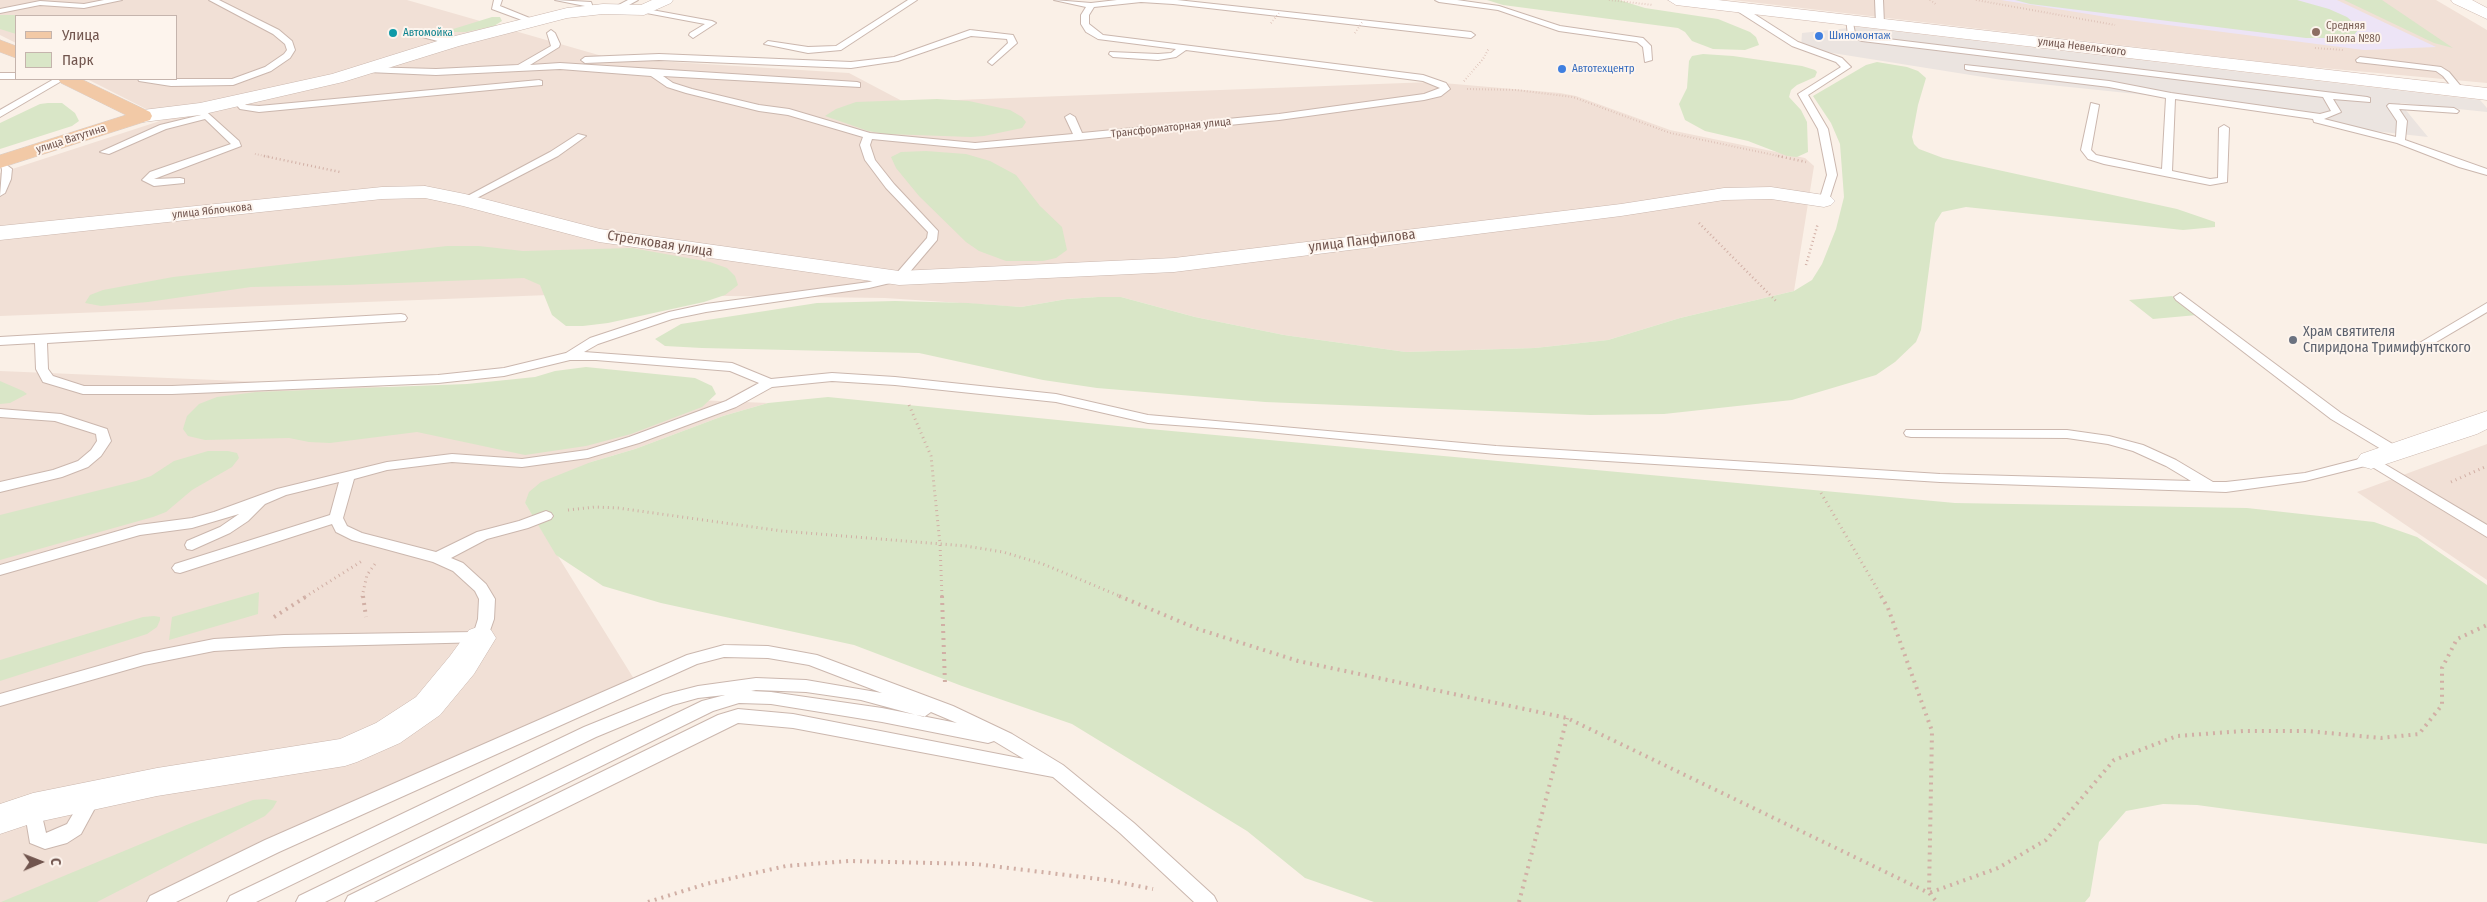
<!DOCTYPE html>
<meta charset="utf-8">
<style>
body{margin:0}
#map{position:relative;width:2487px;height:902px;overflow:hidden;background:#faf0e7;font-family:"Fira Sans Condensed",sans-serif}
canvas{display:block}
.legend{position:absolute;left:15px;top:15px;width:162px;height:65px;box-sizing:border-box;background:#fdf4ed;border:1px solid #c5b4ad;margin:0;padding:6px 9px;list-style:none;font-size:15px;color:#71554e}
.legend li{display:flex;align-items:center;gap:10px;height:25px}
.legend b{width:25px;border:1px solid #c5b4ad}
.north{position:absolute;left:15px;top:837px;width:50px;height:50px;-webkit-text-stroke:4px #fdf4ed;paint-order:stroke;rotate:89deg;font-size:14px;font-weight:700;line-height:20px;text-align:center;color:#71554e}
.north::after{content:'';display:block;margin:auto;width:18px;height:22px;background:#71554e;clip-path:polygon(50% 0,100% 100%,50% 72%,0 100%)}
</style>
<div id="map">
<canvas width="2487" height="902"></canvas>
<ul class="legend">
<li><b style="height:6px;background:#f2c9a6"></b>Улица</li>
<li><b style="height:14px;background:#d9e6c7"></b>Парк</li>
</ul>
<div class="north">С</div>
</div>
<script>
const ctx = document.querySelector('canvas').getContext('2d');
ctx.lineJoin = 'round';
function paint(path, color) {
  ctx.fillStyle = color;
  ctx.fill(path, 'evenodd');
}
function poly(rows) {
  const path = new Path2D();
  for (const r of rows) {
    path.moveTo(r[0], r[1]);
    for (let i = 2; i < r.length; i += 2) path.lineTo(r[i], r[i + 1]);
  }
  return path;
}
function strokePath(path, color, width, dash) {
  ctx.strokeStyle = color;
  ctx.lineWidth = width;
  ctx.lineCap = dash ? 'butt' : 'round';
  ctx.setLineDash(dash || []);
  ctx.stroke(path);
}
function label(font, color, halo, rows, align = 'center') {
  ctx.font = font + ' "Fira Sans Condensed",sans-serif';
  ctx.lineWidth = 4;
  ctx.setLineDash([]);
  ctx.textBaseline = 'middle';
  ctx.strokeStyle = halo;
  ctx.fillStyle = color;
  for (const [text, x, y, turn = 0] of rows) {
    ctx.save();
    ctx.translate(x, y);
    ctx.rotate((+turn || 0) * Math.PI / 180);
    ctx.textAlign = isNaN(turn) ? turn : align;
    if (halo) ctx.strokeText(text, 0, 0);
    ctx.fillText(text, 0, 0);
    ctx.restore();
  }
}
const residential = poly([
 [0,0,407,0,609,58,849,73,904,102,1431,82,1560,93,1576,96,1670,130,1805,158,1814,166,1794,291,1680,318,1608,340,1535,348,1406,352,1284,335,1195,317,1121,297,1098,297,1067,299,1021,307,885,298,575,294,0,316,0,173,166,119,87,79,176,79,176,16,16,16,16,43,0,35],
 [1733,0,2436,0,2487,30,2487,83,2290,65],
 [0,371,768,403,723,416,635,449,591,462,525,503,634,679,148,902,0,902],
 [2487,444,2487,580,2357,492]
]);
const industrial = poly([
 [1858,27,2480,100,2487,108,2487,112,2400,103,2428,137,2346,128,2281,109,2002,80,1801,48,1802,33]
]);
const education = poly([
 [2001,0,2337,0,2436,47,2364,50,2113,18]
]);
const green = poly([
 [1487,0,1619,0,1645,8,1718,19,1750,32,1756,37,1759,45,1745,50,1713,49,1692,41,1685,32,1678,28,1503,5],
 [2015,0,2297,0,2329,9,2347,17,2355,24,2358,30,2354,35,2340,38,2306,38,2030,4],
 [2344,0,2382,0,2453,48,2434,43],
 [0,15,17,15,27,16,16,16,16,34,0,29],
 [492,17,500,17,502,21,494,26,466,32,451,32,450,30],
 [1703,54,1733,56,1802,66,1815,70,1817,72,1815,77,1797,85,1791,90,1789,97,1801,110,1807,122,1808,152,1797,157,1787,156,1748,141,1705,131,1685,120,1679,104,1687,88,1689,61,1692,56],
 [1877,62,1907,67,1918,71,1926,78,1918,105,1912,137,1914,144,1919,149,1943,158,2177,209,2215,222,2215,227,2183,230,1966,207,1942,212,1935,223,1921,330,1916,342,1895,362,1876,375,1792,400,1664,414,1590,415,1265,402,1097,388,1043,380,919,353,702,348,665,346,655,339,681,324,817,303,895,301,968,303,1021,307,1067,299,1098,297,1121,297,1195,317,1284,335,1406,352,1535,348,1608,340,1680,318,1794,291,1812,280,1822,264,1836,229,1844,197,1840,144,1831,123,1813,96,1866,65],
 [937,99,969,101,1010,110,1022,117,1026,122,1022,128,984,136,971,137,886,134,868,131,825,116,836,109,856,102],
 [48,103,62,103,75,113,79,121,72,126,0,149,0,123,40,104],
 [926,151,966,154,990,161,1016,175,1040,206,1062,227,1067,250,1056,258,1043,261,1006,261,979,251,966,242,919,196,896,168,891,157,901,152],
 [447,246,479,246,523,251,632,248,710,262,727,268,735,276,738,285,725,295,704,302,608,323,583,326,566,326,552,315,540,285,524,278,347,285,251,287,148,302,101,306,85,303,90,295,103,290,173,277],
 [2172,296,2197,315,2153,319,2129,300],
 [586,367,695,378,712,386,716,394,702,407,631,434,586,446,525,455,417,432,330,443,309,442,289,438,205,440,188,436,183,429,187,416,199,404,217,397,256,392,467,384,535,377,555,371],
 [0,381,23,391,27,394,10,403,0,404],
 [828,397,1128,427,1955,503,2247,508,2374,522,2417,537,2487,585,2487,844,2197,805,2163,804,2126,811,2099,842,2090,896,2085,902,1374,902,1305,878,1247,831,1072,724,962,686,854,645,661,603,603,586,556,555,525,503,529,492,541,482,591,462,635,449,723,416,768,403],
 [208,451,228,451,237,453,239,458,232,467,192,490,166,512,153,517,0,560,0,515,136,481,151,476,174,461],
 [259,592,258,614,169,640,172,617],
 [154,616,160,617,160,620,157,627,147,634,0,681,0,660,143,617],
 [266,799,277,801,273,808,265,816,97,902,1,902,189,824,253,800]
]);
const pathFar3 = poly([
 [1609,0,1653,5],
 [1930,0,1937,5],
 [1976,0,2115,25],
 [2315,48,2343,50],
 [1464,81,1483,59,1489,48],
 [1467,89,1516,90,1573,97,1670,133,1783,157],
 [255,154,270,157]
]);
const pathFar2 = poly([
 [264,156,340,172],
 [1778,156,1806,162],
 [1699,223,1776,301],
 [1806,265,1818,223]
]);
const pathFar1 = poly([
 [909,405,931,456,940,544,942,597],
 [2451,482,2487,466],
 [1821,493,1882,597],
 [568,510,595,507,618,508,782,531,966,546,1003,552,1043,564,1122,597],
 [305,597,362,561],
 [362,597,367,575,375,564]
]);
const path = poly([
 [363,596,366,617],
 [942,596,945,684],
 [1119,596,1198,629,1298,661,1567,718,1929,893,1937,902],
 [1881,596,1888,608,1932,731,1929,893,1998,868,2046,840,2114,760,2177,736,2243,731,2307,731,2381,738,2419,734,2442,705,2442,668,2457,639,2487,625],
 [274,617,307,596],
 [648,902,706,884,786,866,849,861,976,864,1107,880,1153,889],
 [1519,902,1567,718]
]);
const lane = poly([
 [104,0,122,0,84,8,40,5,0,13,0,9,40,1,84,4,104,0],
 [209,0,219,0,279,30,292,41,295,50,290,58,271,71,233,85,171,86,139,81,138,79,232,79,265,67,284,54,287,50,285,44,273,34,209,0],
 [494,0,502,0,500,6,537,21,530,23,492,9,494,0],
 [555,0,591,2,594,10,587,12,585,6,555,0],
 [628,0,638,0,618,11,611,9,628,0],
 [908,0,917,0,841,50,808,53,764,44,768,41,808,47,836,46,908,0],
 [1054,0,1091,3,1117,0,1177,0,1471,32,1475,35,1471,38,1173,4,1141,2,1094,7,1089,15,1089,24,1103,35,1423,75,1446,83,1450,89,1441,96,1424,100,1279,120,1079,140,975,149,872,139,870,145,875,160,894,184,938,231,937,240,903,280,869,288,706,312,672,319,598,344,584,352,732,363,771,379,832,373,895,377,1056,394,1148,415,1496,446,1940,474,2191,481,2166,466,2133,451,2108,444,2067,438,1911,437,1906,436,1904,433,1906,430,2067,430,2109,436,2143,445,2176,460,2213,482,2226,482,2305,473,2371,456,2487,525,2487,537,2369,465,2305,481,2226,492,1940,482,1496,454,1257,431,1148,423,1056,402,895,385,832,381,772,387,736,407,639,443,588,458,522,467,452,462,387,470,354,479,343,518,347,526,362,533,436,552,477,532,519,521,546,511,551,513,553,516,551,519,528,528,487,539,451,558,463,563,486,584,495,599,494,619,486,642,284,647,214,651,144,665,0,706,0,694,144,653,214,639,284,635,474,632,478,619,479,599,475,591,453,571,433,562,352,540,336,532,332,524,180,573,175,572,172,568,175,564,330,515,339,482,286,495,265,504,248,521,230,533,192,550,187,549,185,545,187,541,220,527,239,514,192,528,140,535,0,575,0,565,139,525,192,518,214,512,277,489,387,462,452,454,522,459,587,450,629,437,726,401,759,383,730,371,596,360,570,360,504,376,438,383,172,394,83,394,43,382,36,369,35,343,0,345,0,337,401,314,405,315,407,318,405,321,47,343,48,369,53,376,84,386,172,386,438,375,504,368,566,353,590,338,669,312,706,304,869,282,895,275,927,238,928,232,886,188,865,160,860,145,863,137,788,115,759,111,686,93,667,87,651,76,560,69,436,75,368,72,365,71,365,67,436,69,518,65,551,46,547,33,551,30,555,33,560,44,559,47,530,65,560,63,857,82,860,83,860,87,663,76,673,83,692,89,759,105,789,109,870,133,975,143,1073,134,1065,117,1070,114,1075,117,1082,133,1279,114,1424,94,1440,88,1423,81,1186,50,1176,57,1158,60,1113,57,1109,54,1110,52,1158,54,1171,53,1176,49,1098,39,1086,32,1081,24,1081,15,1086,7,1054,0],
 [1435,0,1457,0,1499,6,1560,26,1643,38,1651,46,1652,60,1645,62,1643,47,1637,42,1559,31,1498,10,1439,2,1435,0],
 [1875,0,1883,0,1884,24,1880,26,1876,24,1875,0],
 [1734,5,1740,5,1798,42,1842,58,1851,67,1808,95,1828,129,1837,175,1828,203,1820,203,1819,201,1827,175,1818,129,1798,94,1841,67,1836,62,1792,46,1734,9,1734,5],
 [641,8,712,21,716,23,693,38,689,35,690,33,705,24,641,12,641,8],
 [1846,18,1852,18,1855,33,1863,36,2367,97,2370,98,2370,102,2333,99,2341,112,2324,119,2396,137,2397,121,2387,106,2389,104,2454,108,2459,111,2457,113,2399,109,2407,121,2405,140,2487,169,2487,175,2459,167,2397,143,2314,122,2313,119,2175,99,2172,171,2210,179,2218,178,2219,128,2224,125,2229,128,2227,182,2210,185,2104,164,2088,159,2081,150,2091,103,2099,105,2091,150,2096,155,2162,169,2166,98,2109,87,1968,70,1965,69,1965,65,2109,81,2171,93,2320,114,2331,111,2323,97,1862,41,1848,36,1846,18],
 [414,29,456,40,457,42,453,45,411,34,410,32,414,29],
 [970,30,1013,35,1017,43,992,65,988,62,1008,43,1007,39,971,36,898,61,851,68,659,60,585,63,581,60,585,57,659,54,851,62,894,57,970,30],
 [2360,57,2441,67,2449,72,2464,90,2456,92,2443,76,2436,71,2357,62,2356,60,2360,57],
 [0,73,16,73,16,79,0,79,0,73],
 [54,79,65,79,0,117,0,110,54,79],
 [539,80,542,81,542,85,259,112,240,109,233,101,238,98,246,105,259,106,539,80],
 [200,106,239,141,241,146,154,179,180,178,184,179,184,183,154,186,142,180,150,172,231,144,205,119,166,129,109,154,100,152,160,125,201,115,195,109,200,106],
 [578,134,586,136,558,156,469,202,461,202,460,200,550,152,578,134],
 [0,160,12,169,11,179,5,193,0,196,2,170,0,160],
 [2180,293,2341,413,2401,449,2403,452,2401,455,2391,455,2331,419,2176,300,2174,297,2180,293],
 [2487,303,2487,312,2421,351,2417,352,2411,348,2487,303],
 [0,409,61,414,107,429,111,441,101,456,88,467,62,477,0,492,0,482,53,470,78,461,91,450,97,441,96,434,55,421,0,417,0,409],
 [724,645,768,646,817,655,953,706,1012,734,1063,765,1134,823,1214,896,1217,902,1194,902,1120,833,1053,777,793,728,738,723,374,902,345,902,348,896,718,715,738,709,793,714,1024,759,994,741,988,743,882,722,771,704,739,703,713,711,325,902,296,902,299,896,702,701,725,695,698,698,673,705,596,737,256,902,227,902,230,896,584,727,663,695,698,686,756,678,806,680,882,693,809,665,768,658,724,657,697,664,279,852,176,902,147,902,150,896,265,840,687,655,724,645],
 [756,690,806,692,861,700,924,717,931,712,957,723,882,708,771,692,751,691,756,690],
 [92,790,98,792,101,797,81,834,67,843,45,849,30,843,24,808,27,803,33,801,39,803,46,833,67,824,86,792,92,790]
]);
const street = poly([
 [652,0,673,0,671,3,644,15,603,14,567,18,459,46,343,82,200,115,143,122,136,120,134,116,136,112,143,110,200,103,332,74,447,38,567,8,603,4,641,5,652,0],
 [425,186,465,194,600,229,899,271,1174,258,1621,204,1724,188,1771,187,1824,195,1831,197,1835,201,1831,205,1824,207,1771,199,1724,200,1621,216,1174,272,899,285,599,242,463,206,425,198,382,199,0,240,0,226,382,187,425,186],
 [2487,411,2487,429,2477,434,2371,469,2361,466,2357,460,2361,454,2487,411],
 [480,626,491,630,496,638,474,674,440,715,400,743,357,762,345,766,157,796,33,823,0,834,0,804,33,793,157,768,340,739,376,723,416,697,450,656,469,630,480,626]
]);
const secondary = poly([
 [1668,0,1718,0,2487,88,2487,100,1676,5,1668,0],
 [2451,0,2472,0,2487,8,2487,19,2453,3,2451,0]
]);
const primary = poly([
 [0,40,16,46,16,58,0,52,0,40],
 [58,79,81,79,150,112,152,116,150,120,0,168,0,155,126,115,61,83,58,79]
]);
const pathBridge = poly([
 [1271,23,1280,12],
 [1355,33,1363,21]
]);
const markers = [
 [2316,32,5,"#8d6e63"],
 [393,33,5,"#0f9aa8"],
 [1819,36,5,"#3f7fe0"],
 [1562,69,5,"#3f7fe0"],
 [2293,340,5,"#6b7280"]
];
const farEducationnames = [
 ["Средняя",2326,26],
 ["школа №80",2326,39]
];
const farCulturenames = [
 ["Автомойка",403,33]
];
const farShopnames = [
 ["Шиномонтаж",1829,36],
 ["Автотехцентр",1572,69]
];
const farStreetnames = [
 ["улица Невельского",2082,47,7],
 ["Трансформаторная улица",1171,128,-6],
 ["улица Ватутина",71,139,-18],
 ["улица Яблочкова",212,211,-6]
];
const streetNames = [
 ["улица Панфилова",1362,241,-7],
 ["Стрелковая улица",660,244,9]
];
const worshipNames = [
 ["Храм святителя",2303,332],
 ["Спиридона Тримифунтского",2303,348]
];
paint(residential, '#f1e0d6');
paint(industrial, '#ebe4e0');
paint(education, '#ede4f6');
paint(green, '#d9e6c7');
strokePath(lane, '#cbb7ae', 2);
strokePath(street, '#cbb7ae', 1);
strokePath(secondary, '#cfb8af', 1);
strokePath(primary, '#d7cfcd', 1);
strokePath(pathFar3, '#d1afa5', 2, [0.5, 2.5]);
strokePath(pathFar2, '#d1afa5', 2.5, [1, 3]);
strokePath(pathFar1, '#d1afa5', 3, [1, 4]);
strokePath(path, '#d1afa5', 4, [2, 5]);
paint(lane, '#fff');
paint(street, '#fff');
paint(secondary, '#fff');
paint(primary, '#f2c9a6');
strokePath(pathBridge, '#d1afa5', 2, [0.5, 2.5]);
for (const [x, y, r, color] of markers) {
  const dot = new Path2D();
  dot.arc(x, y, r, 0, 2 * Math.PI);
  ctx.fillStyle = color;
  ctx.fill(dot);
  strokePath(dot, '#fdf4ed', 2);
}
label('11px', '#785e54', '#fdf4ed', farEducationnames, 'left');
label('11px', '#0d838f', '#fdf4ed', farCulturenames, 'left');
label('11px', '#366cbe', '#fdf4ed', farShopnames, 'left');
label('11px', '#71554e', '#fdf4ed', farStreetnames);
label('14px', '#71554e', '#fdf4ed', streetNames);
label('14px', '#5b616d', '#fdf4ed', worshipNames, 'left');
</script>
